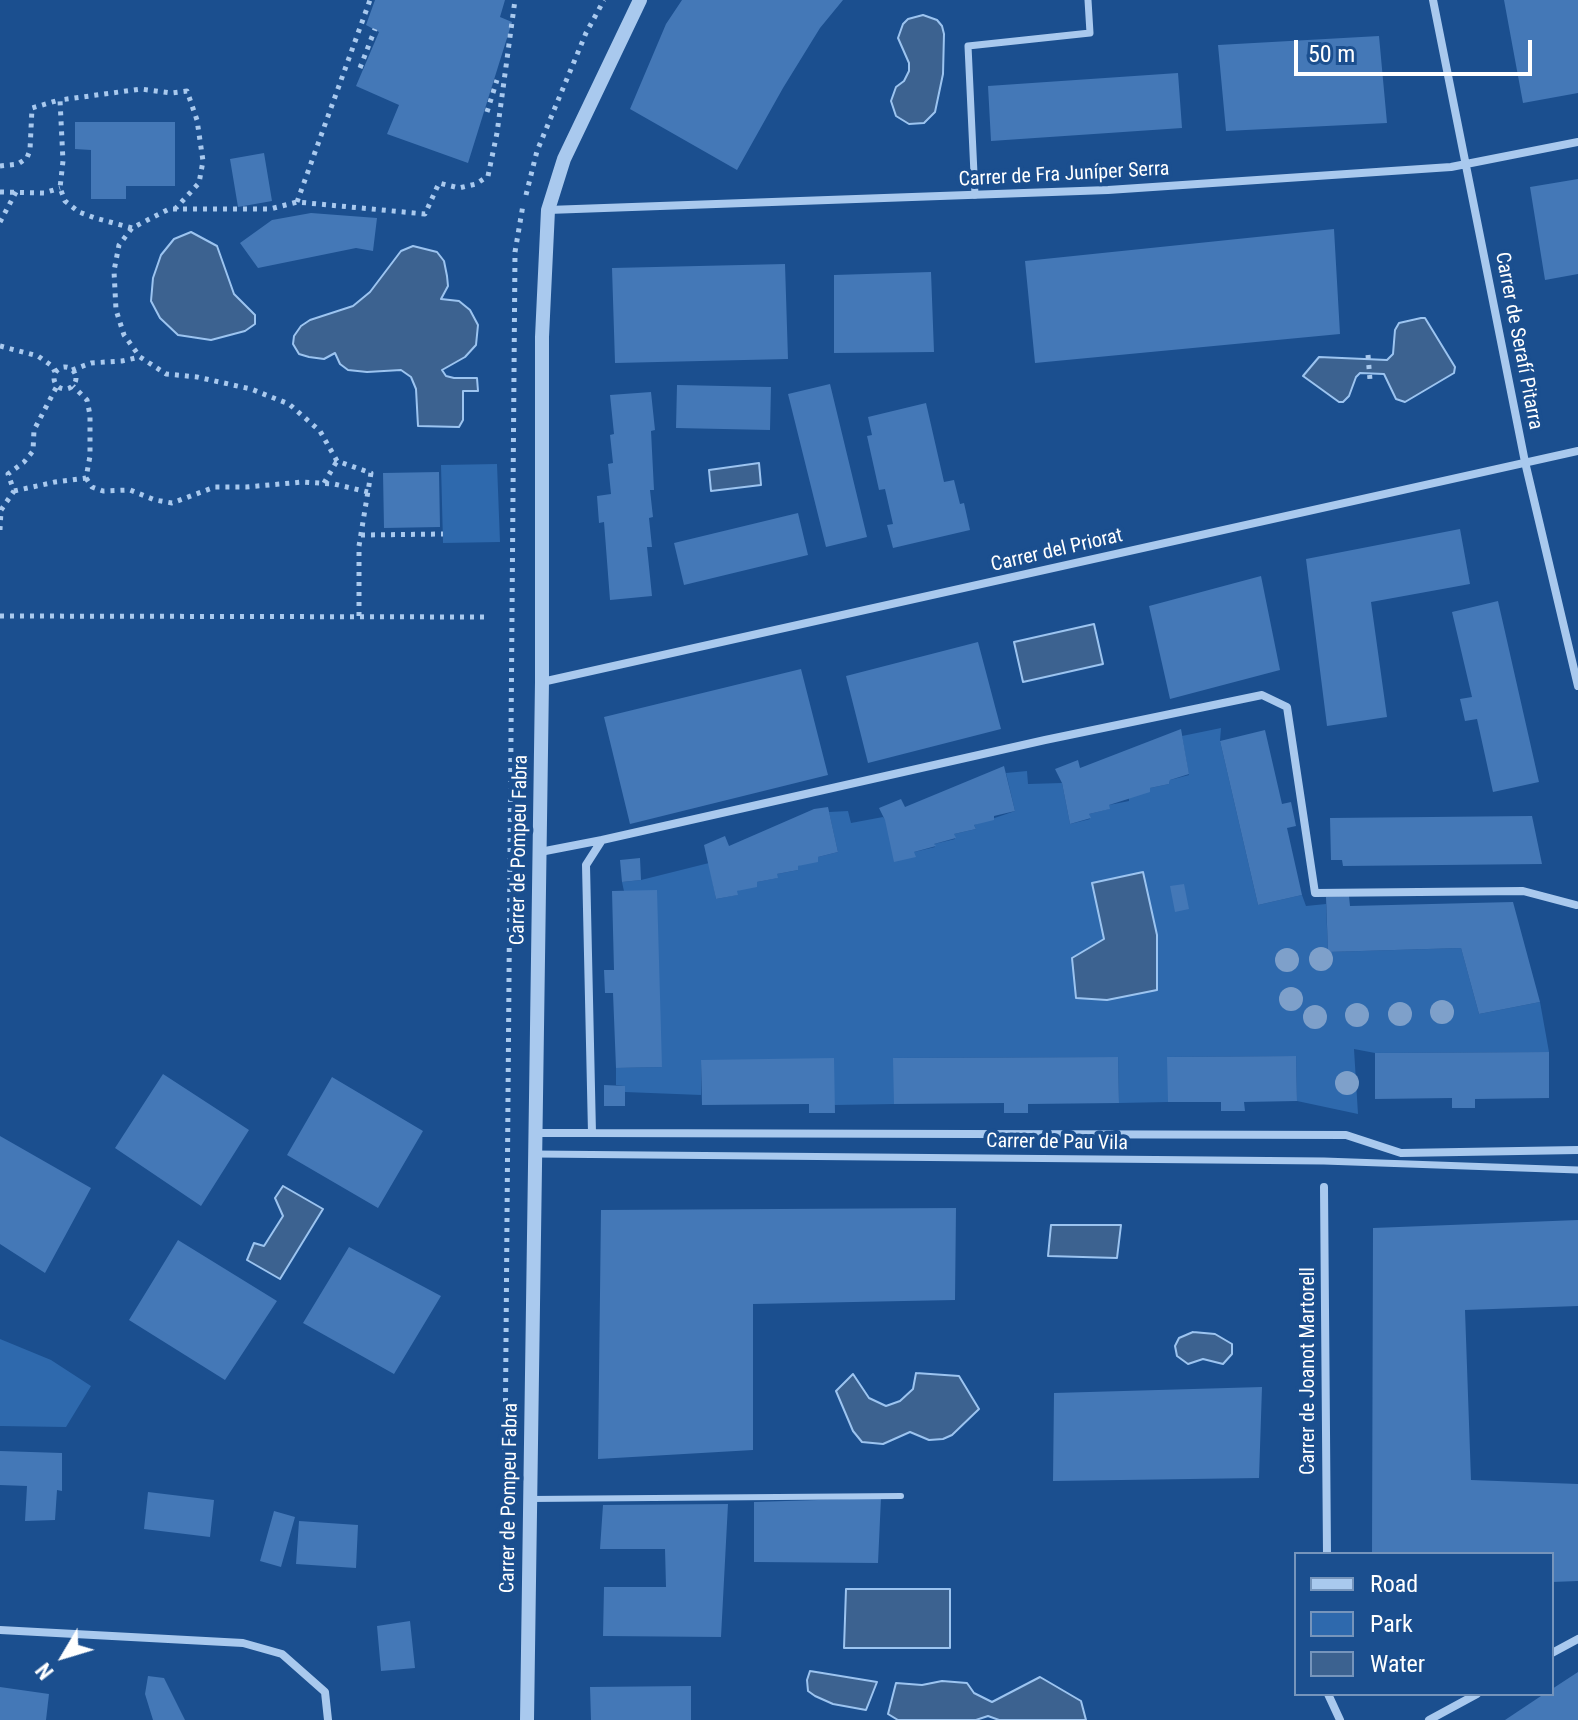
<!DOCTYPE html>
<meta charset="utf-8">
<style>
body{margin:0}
#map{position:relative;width:1578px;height:1720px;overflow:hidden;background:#1b4f8f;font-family:"Roboto Condensed",sans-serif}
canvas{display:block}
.legend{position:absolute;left:1294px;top:1552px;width:260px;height:144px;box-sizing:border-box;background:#1b4f8f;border:2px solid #7695bc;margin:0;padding:10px 14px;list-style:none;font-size:24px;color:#fff}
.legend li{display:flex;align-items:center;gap:16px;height:40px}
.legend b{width:40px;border:2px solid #7695bc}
.north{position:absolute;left:24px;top:1616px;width:80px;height:80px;-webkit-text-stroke:6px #1b4f8f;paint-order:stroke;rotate:232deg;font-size:22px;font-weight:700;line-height:32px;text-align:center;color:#fff}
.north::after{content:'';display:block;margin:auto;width:28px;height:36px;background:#fff;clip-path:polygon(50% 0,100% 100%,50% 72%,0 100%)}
.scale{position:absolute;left:1294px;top:40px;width:238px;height:36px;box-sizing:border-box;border:4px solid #fff;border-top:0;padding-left:10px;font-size:24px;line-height:28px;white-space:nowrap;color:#fff;-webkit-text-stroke:6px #1b4f8f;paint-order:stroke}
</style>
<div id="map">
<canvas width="1578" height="1720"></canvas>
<ul class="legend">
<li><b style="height:10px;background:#a9c9ee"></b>Road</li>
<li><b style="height:22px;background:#2e69ad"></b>Park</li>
<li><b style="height:22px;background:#3c6290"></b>Water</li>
</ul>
<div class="north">N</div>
<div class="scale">50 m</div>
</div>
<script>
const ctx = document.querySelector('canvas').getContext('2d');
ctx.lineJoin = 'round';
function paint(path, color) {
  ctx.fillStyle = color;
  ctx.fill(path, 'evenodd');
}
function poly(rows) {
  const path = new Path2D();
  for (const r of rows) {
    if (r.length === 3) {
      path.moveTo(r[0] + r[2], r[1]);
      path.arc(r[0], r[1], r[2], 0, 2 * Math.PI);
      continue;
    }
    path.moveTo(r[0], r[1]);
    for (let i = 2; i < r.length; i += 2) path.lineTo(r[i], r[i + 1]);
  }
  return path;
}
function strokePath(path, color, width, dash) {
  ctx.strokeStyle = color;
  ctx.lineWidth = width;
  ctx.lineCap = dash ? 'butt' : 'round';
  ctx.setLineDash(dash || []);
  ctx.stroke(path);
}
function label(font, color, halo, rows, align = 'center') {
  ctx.font = font + ' "Roboto Condensed",sans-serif';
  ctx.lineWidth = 8;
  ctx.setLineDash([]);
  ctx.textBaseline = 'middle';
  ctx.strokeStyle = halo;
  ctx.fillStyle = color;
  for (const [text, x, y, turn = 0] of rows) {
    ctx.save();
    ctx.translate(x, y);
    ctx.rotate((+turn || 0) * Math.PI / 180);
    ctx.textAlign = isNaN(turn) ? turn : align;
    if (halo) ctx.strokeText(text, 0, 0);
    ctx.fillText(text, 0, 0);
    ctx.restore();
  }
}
const green = poly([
 [497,464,500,542,443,543,441,465],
 [1221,728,1220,741,1258,905,1302,895,1306,906,1326,904,1328,952,1461,948,1479,1014,1540,1002,1549,1052,1375,1053,1354,1049,1358,1114,1297,1101,1296,1056,1168,1057,1168,1102,1119,1103,1118,1057,894,1058,894,1104,835,1105,701,1060,701,1095,625,1092,624,1086,616,1085,616,1068,662,1067,622,882,641,880,709,863,716,899,737,895,737,891,757,882,777,878,777,874,798,870,798,866,818,857,838,852,829,812,848,811,851,823,883,817,914,852,935,847,934,844,955,839,954,834,976,829,974,825,1015,811,1006,773,1027,771,1028,784,1062,783,1070,824,1090,819,1089,814,1109,809,1109,805,1129,801,1129,798,1150,788,1169,784,1170,780,1189,775,1182,736],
 [0,1339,51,1360,91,1386,66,1427,0,1426]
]);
const water = poly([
 [923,15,937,20,942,26,944,34,943,74,935,112,924,123,909,124,896,116,891,101,896,87,904,81,909,71,909,63,898,38,903,24,908,19,923,15],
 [191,232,217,246,234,294,255,315,255,324,245,331,211,340,178,335,160,318,151,301,153,278,161,255,174,239,191,232],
 [413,246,437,252,444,261,447,276,448,286,441,299,459,301,470,310,478,325,476,345,465,357,442,370,446,376,454,378,477,378,478,391,463,391,463,420,459,427,418,426,416,389,411,377,401,370,367,372,348,370,340,364,335,353,324,359,309,357,299,354,293,344,294,336,301,326,310,320,353,306,370,292,401,251,413,246],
 [1421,318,1425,318,1455,367,1454,373,1405,402,1396,399,1384,374,1360,373,1356,377,1349,396,1343,402,1339,402,1303,376,1319,357,1387,360,1393,354,1395,330,1399,323,1421,318],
 [759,463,761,485,711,491,709,470,759,463],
 [1094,624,1103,664,1023,682,1014,642,1094,624],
 [1143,872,1157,935,1157,990,1107,1000,1076,998,1072,958,1104,939,1092,883,1143,872],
 [283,1186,323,1209,280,1279,247,1260,254,1243,264,1246,283,1216,275,1198,283,1186],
 [1051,1225,1121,1225,1117,1258,1048,1256,1051,1225],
 [1193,1332,1215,1334,1232,1344,1232,1354,1223,1364,1203,1359,1188,1364,1177,1356,1175,1346,1179,1338,1193,1332],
 [916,1373,959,1376,979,1409,952,1435,943,1439,929,1440,910,1432,883,1444,862,1442,853,1431,836,1391,853,1374,869,1398,886,1406,900,1401,913,1389,916,1373],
 [846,1589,950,1589,950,1648,844,1648,846,1589],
 [810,1671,877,1682,866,1710,833,1704,815,1696,808,1691,807,1680,810,1671],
 [1040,1677,1081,1701,1086,1720,999,1720,988,1716,976,1720,898,1720,888,1714,896,1683,922,1685,942,1681,967,1683,974,1693,992,1702,1040,1677]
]);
const building = poly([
 [375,0,505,0,500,17,512,22,468,163,387,134,399,105,356,86,379,32,366,25],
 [682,0,843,0,820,28,783,88,737,170,630,109,666,24],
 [1504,0,1578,0,1578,93,1523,103],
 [1379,36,1387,123,1226,131,1218,45],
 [1178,73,1182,128,991,141,988,86],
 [75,122,175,122,175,186,126,186,126,199,91,199,91,150,75,149],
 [264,153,272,201,238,207,230,159],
 [1578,179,1578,274,1545,280,1530,187],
 [311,213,377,218,373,251,356,248,258,268,240,243,272,220],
 [1334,229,1340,334,1035,363,1025,261],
 [785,264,788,359,615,363,612,268],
 [931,272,934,352,834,353,834,275],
 [830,384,867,537,826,547,788,394],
 [677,385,771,387,770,430,676,428],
 [651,392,655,430,651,431,654,490,650,490,653,517,649,518,652,547,647,547,652,596,610,600,604,522,599,523,597,496,611,494,608,464,613,463,610,435,614,434,610,395],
 [926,403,944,482,954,480,960,504,964,503,970,530,893,548,887,525,893,524,885,489,879,490,867,436,872,435,868,417],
 [439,472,440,527,384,528,383,473],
 [798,513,808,555,684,585,674,543],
 [1460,529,1470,584,1371,602,1387,717,1327,726,1306,559],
 [1261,576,1280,670,1170,699,1149,606],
 [1498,601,1539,782,1493,792,1477,719,1465,721,1460,699,1472,697,1452,612],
 [978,642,1001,729,868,763,846,676],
 [801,669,828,775,630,824,604,717],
 [1181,729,1189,774,1170,780,1169,784,1150,788,1150,792,1109,805,1110,809,1089,814,1091,818,1070,824,1062,783,1055,769,1078,760,1080,768],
 [1265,730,1282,804,1291,802,1296,826,1287,828,1302,895,1258,905,1220,741],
 [1004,766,1015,811,994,816,994,820,974,825,976,829,954,834,956,838,934,844,936,846,914,852,916,857,894,862,885,820,879,808,901,799,905,807],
 [828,807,838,852,818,857,818,862,798,866,798,870,777,874,778,878,757,882,757,887,737,891,738,895,716,899,704,845,725,836,729,846,814,809],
 [1532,816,1542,864,1343,866,1342,860,1331,860,1330,818],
 [640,858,641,880,622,882,620,860],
 [1184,884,1189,909,1175,912,1170,886],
 [657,890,662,1067,616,1068,613,993,605,993,604,970,614,970,612,891],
 [1349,896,1350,906,1513,902,1540,1002,1479,1014,1461,948,1328,952,1326,897],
 [1549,1052,1549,1098,1475,1099,1475,1108,1452,1108,1452,1098,1375,1099,1375,1053],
 [1296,1056,1297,1101,1244,1102,1245,1111,1221,1111,1221,1102,1168,1102,1167,1057],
 [1118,1057,1119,1103,1028,1104,1028,1113,1004,1113,1004,1103,894,1104,893,1058],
 [834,1058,835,1113,809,1113,809,1104,702,1105,701,1060],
 [163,1074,249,1130,201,1206,115,1148],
 [332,1077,423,1131,378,1208,287,1155],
 [604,1085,625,1086,625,1106,604,1106],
 [0,1136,91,1188,45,1273,0,1244],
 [956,1208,955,1300,753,1304,753,1450,598,1459,601,1210],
 [1578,1220,1578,1306,1465,1310,1471,1480,1578,1484,1578,1581,1552,1582,1552,1554,1372,1554,1373,1228],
 [178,1240,277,1301,225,1380,129,1320],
 [349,1247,441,1296,394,1374,303,1323],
 [1262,1387,1259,1478,1053,1481,1054,1393],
 [0,1451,62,1453,62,1491,57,1490,55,1520,25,1521,27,1486,0,1485],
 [148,1492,214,1500,210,1537,144,1529],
 [881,1498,878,1563,754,1562,754,1502],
 [728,1504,721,1637,603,1636,604,1587,666,1587,665,1549,600,1549,603,1505],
 [274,1511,295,1517,281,1567,260,1561],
 [299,1521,358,1525,356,1568,296,1564],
 [410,1621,415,1668,381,1671,377,1626],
 [1578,1672,1578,1720,1505,1720,1544,1694,1552,1694,1552,1689],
 [148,1676,164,1678,185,1720,153,1720,145,1694],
 [691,1686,691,1720,591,1720,590,1687],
 [0,1687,49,1694,46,1720,0,1720]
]);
const path = poly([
 [360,68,375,29],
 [487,112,497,80],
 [0,166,18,164,27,158,30,150,32,108,59,100],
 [0,192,44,193,60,188],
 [526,195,537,151,586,33,604,0],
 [297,202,370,0],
 [0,222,16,192],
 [132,228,95,218,79,212,65,201,60,188,63,161,60,100,141,89,171,93,187,91,197,120,203,161,199,183,176,208],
 [0,346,38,356,52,366,55,372],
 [1368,355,1370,380],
 [65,378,11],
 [72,370,91,363,122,361,140,357],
 [86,478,92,487,103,491,130,490,155,500,172,503,215,487,246,487,303,482,334,484,368,492],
 [324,483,337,461],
 [14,491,55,482,86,478,90,456,90,415,87,400,73,386],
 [0,530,1,510,14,491,8,474,24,462,33,451,34,430,57,386],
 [361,535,443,534],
 [0,616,489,617],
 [359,616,359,546,371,473,337,461,320,431,289,404,251,389,197,377,166,374,140,357,124,335,116,310,114,271,119,245,132,228,169,209,270,209,297,202,425,214,439,183,459,188,476,184,488,176,497,133,515,0],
 [505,1462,515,252,523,205]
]);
const service = poly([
 [530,1499,901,1496]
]);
const pedestrian = poly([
 [975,195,968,46,1090,33,1088,0],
 [535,1154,1324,1161,1578,1170]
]);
const minor = poly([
 [1433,0,1525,462,1578,686],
 [548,210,1108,190,1451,167,1578,142],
 [542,682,1578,451],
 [540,852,602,840],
 [1576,905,1523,891,1315,893,1287,707,1262,695,1045,740,602,840,586,865,592,1133,1346,1135,1401,1153,1578,1150],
 [536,1133,592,1133],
 [1324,1187,1327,1554],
 [0,1630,243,1643,282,1654,325,1692,328,1720],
 [1552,1653,1578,1639],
 [1328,1694,1340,1720],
 [1429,1720,1477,1694]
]);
const tertiary = poly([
 [527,1720,542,682,542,337,548,210,564,159,640,0]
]);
const trees = [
 [1321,959],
 [1287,960],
 [1291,999],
 [1442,1012],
 [1400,1014],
 [1357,1015],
 [1315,1017],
 [1347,1083]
];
const streetNames = [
 ["Carrer de Fra Juníper Serra",1064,175,-3],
 ["Carrer de Serafí Pitarra",1518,341,79],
 ["Carrer del Priorat",1057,551,-13],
 ["Carrer de Pompeu Fabra",520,850,-89],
 ["Carrer de Pau Vila",1057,1143,1],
 ["Carrer de Joanot Martorell",1309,1371,-90],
 ["Carrer de Pompeu Fabra",510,1498,-89]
];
paint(green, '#2e69ad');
paint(water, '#3c6290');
strokePath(water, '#9cc4f0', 2);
paint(building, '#4478b7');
strokePath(path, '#a9c9ee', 5, [4, 6]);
strokePath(service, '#a9c9ee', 6);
strokePath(pedestrian, '#a9c9ee', 7);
strokePath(minor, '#a9c9ee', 8);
strokePath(tertiary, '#a9c9ee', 14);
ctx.fillStyle = '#7ea0ca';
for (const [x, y] of trees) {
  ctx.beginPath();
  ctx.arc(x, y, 12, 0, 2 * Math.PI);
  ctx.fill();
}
label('20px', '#fff', '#1b4f8f', streetNames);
</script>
